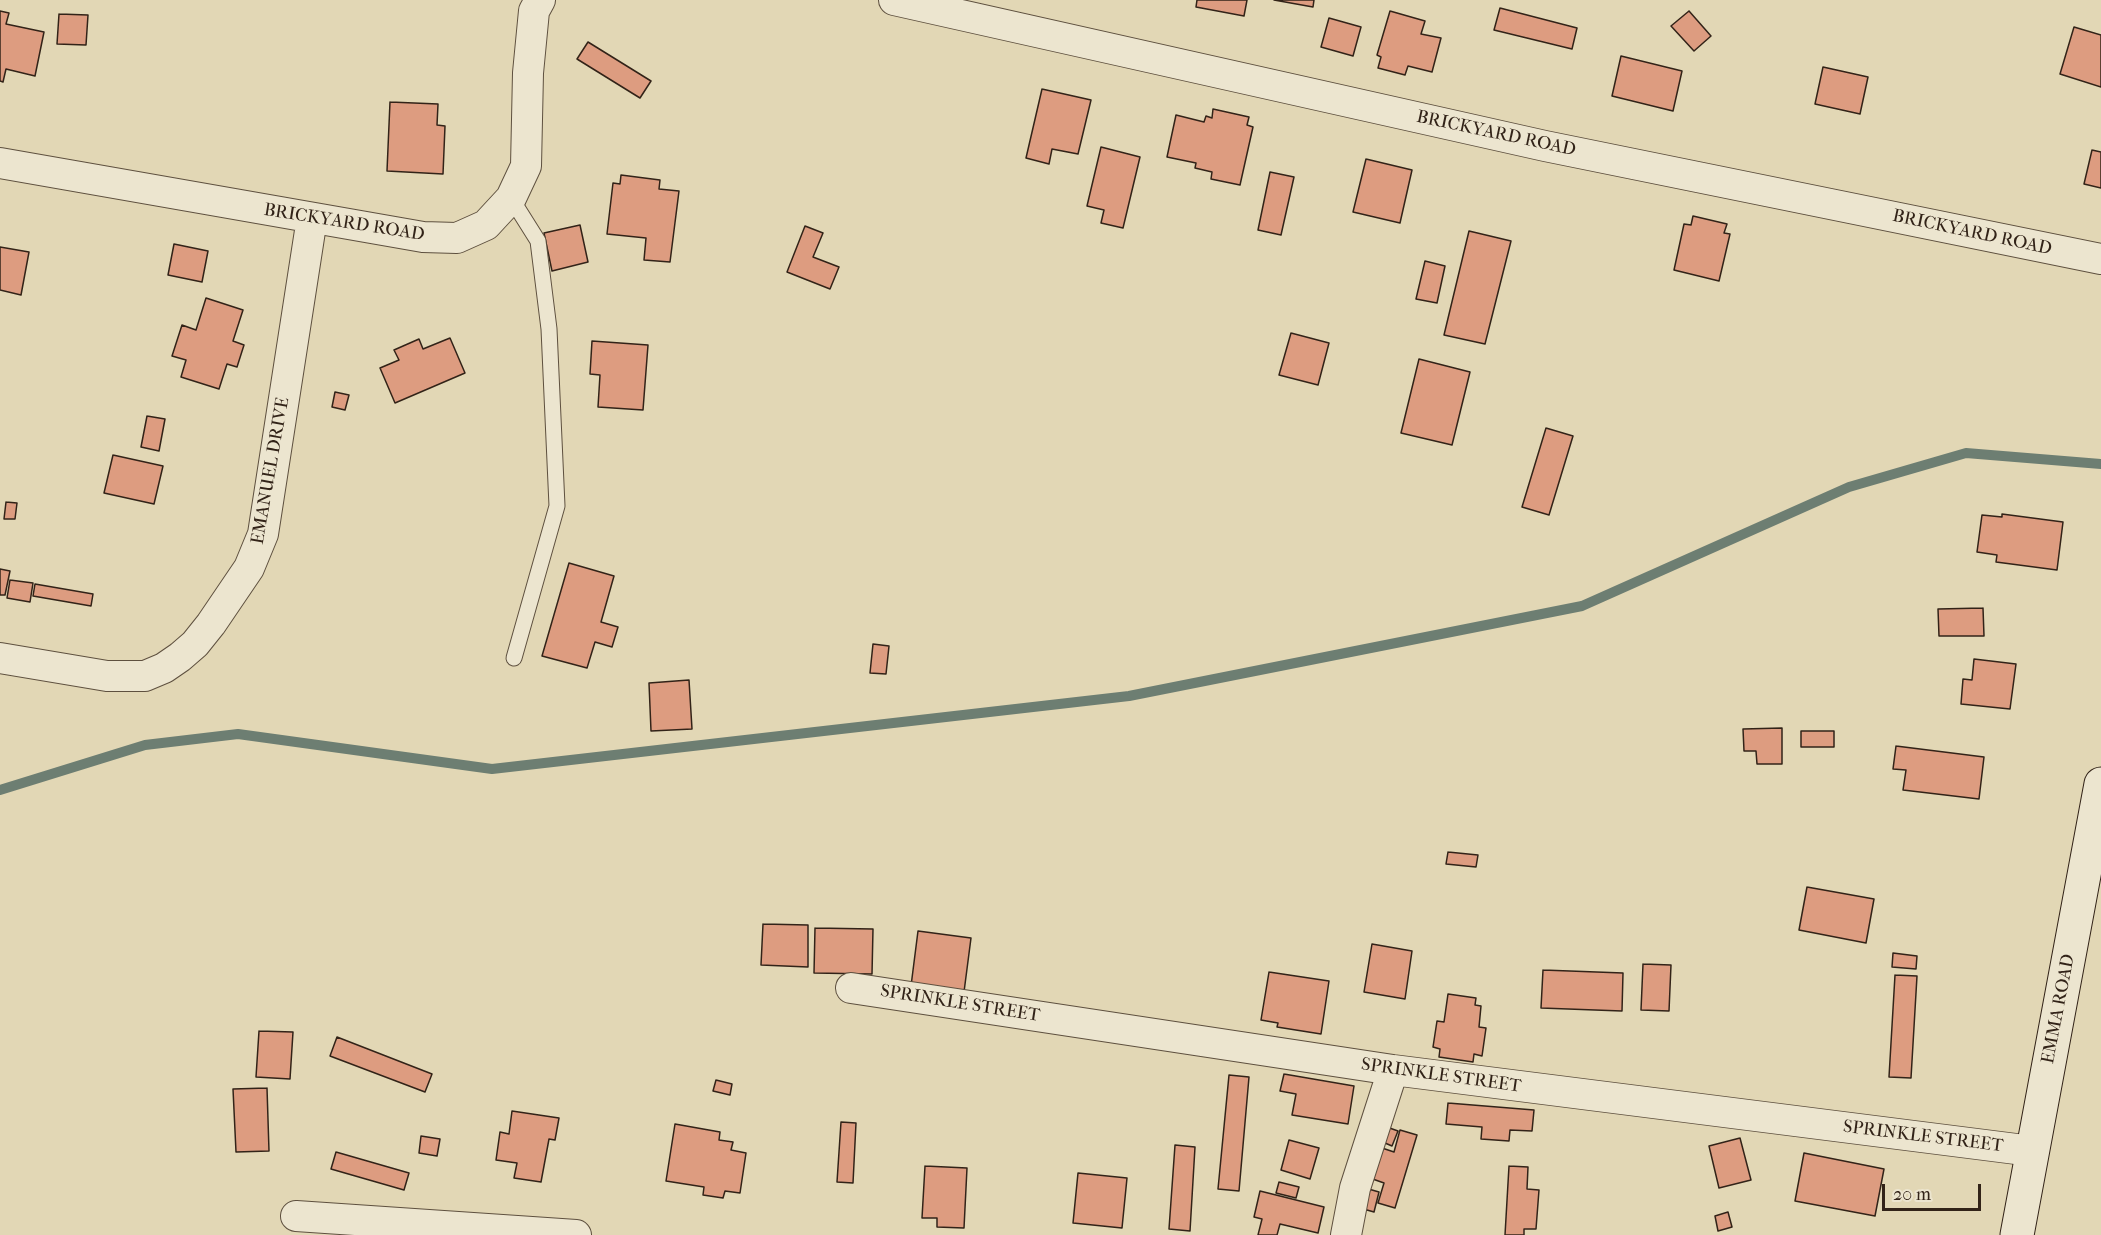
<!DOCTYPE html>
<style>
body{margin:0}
#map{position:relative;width:2101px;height:1235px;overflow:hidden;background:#e2d7b5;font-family:"IM FELL French Canon",serif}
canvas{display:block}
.scale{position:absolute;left:1882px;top:1184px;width:99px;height:27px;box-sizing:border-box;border:3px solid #322318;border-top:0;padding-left:8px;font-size:18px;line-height:21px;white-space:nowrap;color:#322318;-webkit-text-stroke:4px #ece5cf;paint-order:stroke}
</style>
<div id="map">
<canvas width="2101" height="1235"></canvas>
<div class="scale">20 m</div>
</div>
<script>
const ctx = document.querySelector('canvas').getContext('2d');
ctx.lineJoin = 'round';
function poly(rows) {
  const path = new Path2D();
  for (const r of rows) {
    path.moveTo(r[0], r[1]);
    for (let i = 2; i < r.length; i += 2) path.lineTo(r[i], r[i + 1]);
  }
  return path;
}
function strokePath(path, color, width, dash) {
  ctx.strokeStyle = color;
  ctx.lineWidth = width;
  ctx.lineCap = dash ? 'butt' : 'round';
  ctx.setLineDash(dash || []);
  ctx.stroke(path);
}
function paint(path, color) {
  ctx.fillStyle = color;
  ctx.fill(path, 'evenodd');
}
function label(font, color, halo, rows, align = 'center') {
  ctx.font = font + ' "IM FELL French Canon",serif';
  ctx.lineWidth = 4.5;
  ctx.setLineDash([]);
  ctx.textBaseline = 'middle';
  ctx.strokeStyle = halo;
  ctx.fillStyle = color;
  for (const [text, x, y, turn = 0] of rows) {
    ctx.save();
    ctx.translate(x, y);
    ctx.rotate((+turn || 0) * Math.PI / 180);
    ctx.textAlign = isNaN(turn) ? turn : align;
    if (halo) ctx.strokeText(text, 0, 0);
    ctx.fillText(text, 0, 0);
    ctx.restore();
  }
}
const stream = poly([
 [0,790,145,745,238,734,492,769,1129,696,1582,606,1849,487,1966,453,2101,464]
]);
const building = poly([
 [1197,0,1247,0,1244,16,1196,7,1197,0],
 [1274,0,1314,0,1313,7,1274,0],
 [1500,8,1577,28,1572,49,1494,30,1500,8],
 [0,11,9,13,6,24,44,32,35,76,6,69,3,82,0,81,0,11],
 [1390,11,1425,21,1421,34,1441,38,1432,72,1408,66,1405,75,1378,68,1381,57,1377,55,1390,11],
 [1689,11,1711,36,1694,51,1671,26,1689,11],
 [59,14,88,15,86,45,57,44,59,14],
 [1329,18,1361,27,1353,56,1321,47,1329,18],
 [2074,27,2101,35,2101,87,2060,74,2074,27],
 [588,42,651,81,640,98,577,59,588,42],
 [1621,56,1682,71,1673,111,1612,96,1621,56],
 [1823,67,1868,77,1860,114,1815,104,1823,67],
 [1042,89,1091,100,1078,154,1052,149,1049,164,1026,158,1042,89],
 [390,102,438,104,437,125,445,126,443,174,387,171,390,102],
 [1213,109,1249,117,1247,125,1253,127,1240,185,1211,179,1212,172,1195,168,1196,163,1167,157,1176,115,1204,122,1206,116,1212,118,1213,109],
 [1101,147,1140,157,1123,228,1101,223,1104,210,1087,206,1101,147],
 [2092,150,2101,152,2101,188,2084,184,2092,150],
 [1366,159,1412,170,1400,223,1353,212,1366,159],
 [1270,172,1294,177,1281,235,1258,230,1270,172],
 [621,175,660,180,659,189,679,191,670,262,644,260,646,238,607,234,613,183,620,184,621,175],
 [1693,216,1727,224,1724,233,1730,234,1719,281,1674,270,1684,224,1691,225,1693,216],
 [580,225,588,262,552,271,544,233,580,225],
 [805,226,823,233,813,257,839,267,830,289,787,272,805,226],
 [1469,231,1511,241,1485,344,1444,335,1469,231],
 [174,244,208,251,202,282,168,275,174,244],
 [0,247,29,252,21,295,0,290,0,247],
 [1425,261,1445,266,1437,303,1416,299,1425,261],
 [206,298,243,310,233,341,244,345,237,367,227,364,219,389,181,377,186,360,172,356,182,325,196,330,206,298],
 [1291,333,1329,343,1318,385,1279,375,1291,333],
 [450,338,465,373,395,403,380,368,399,360,394,350,419,339,423,349,450,338],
 [592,341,648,345,643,410,598,407,600,375,590,374,592,341],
 [1419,359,1470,372,1452,445,1401,433,1419,359],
 [335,392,349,395,345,410,332,407,335,392],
 [147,416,165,419,159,451,141,447,147,416],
 [1546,428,1573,436,1549,515,1522,507,1546,428],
 [113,455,163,466,154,504,104,493,113,455],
 [6,502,17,503,15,519,4,519,6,502],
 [2002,514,2063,522,2057,570,1996,562,1997,555,1977,552,1982,515,2002,517,2002,514],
 [569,563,614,576,601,622,618,627,612,647,595,642,587,668,542,656,569,563],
 [0,569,10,571,5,595,0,595,0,569],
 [10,580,33,583,30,602,7,598,10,580],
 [35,584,93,594,91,606,33,596,35,584],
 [1983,608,1984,636,1939,636,1938,609,1983,608],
 [873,644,889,646,886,674,870,673,873,644],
 [1974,659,2016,664,2010,709,1961,704,1963,679,1972,680,1974,659],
 [689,680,692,729,651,731,649,683,689,680],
 [1782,728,1782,764,1757,764,1756,751,1744,751,1743,729,1782,728],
 [1801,731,1834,731,1834,747,1801,747,1801,731],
 [1896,746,1984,757,1979,799,1903,790,1906,770,1893,769,1896,746],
 [1448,852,1478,855,1476,867,1446,864,1448,852],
 [1807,887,1874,899,1866,943,1799,930,1807,887],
 [763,924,808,925,808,967,761,965,763,924],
 [815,928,873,929,872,974,814,973,815,928],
 [918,931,971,938,964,992,911,986,918,931],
 [1372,944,1412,951,1405,999,1364,992,1372,944],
 [1893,953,1917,956,1916,969,1892,967,1893,953],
 [1643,964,1671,965,1669,1011,1641,1010,1643,964],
 [1543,970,1623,973,1622,1011,1541,1008,1543,970],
 [1269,972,1329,981,1321,1034,1277,1027,1278,1023,1261,1020,1269,972],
 [1895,975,1917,976,1911,1078,1889,1077,1895,975],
 [1448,994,1476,998,1475,1005,1481,1006,1479,1027,1486,1028,1482,1056,1474,1054,1473,1062,1439,1057,1440,1049,1433,1047,1437,1021,1444,1022,1448,994],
 [259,1031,293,1032,290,1079,256,1077,259,1031],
 [337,1037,432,1074,425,1092,330,1056,337,1037],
 [1284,1074,1354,1086,1348,1124,1292,1115,1296,1094,1280,1091,1284,1074],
 [1229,1075,1249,1077,1239,1191,1218,1189,1229,1075],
 [716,1080,732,1084,730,1095,713,1091,716,1080],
 [267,1088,269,1151,236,1152,233,1089,267,1088],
 [1448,1103,1534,1110,1532,1131,1510,1130,1509,1141,1481,1139,1482,1127,1446,1124,1448,1103],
 [512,1111,559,1118,555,1140,549,1139,541,1182,514,1178,517,1163,496,1160,500,1132,509,1134,512,1111],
 [841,1122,856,1123,853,1183,837,1182,841,1122],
 [675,1124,720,1132,719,1140,733,1142,731,1150,746,1153,740,1193,725,1191,723,1198,703,1195,704,1187,666,1181,675,1124],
 [1384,1126,1398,1131,1392,1146,1378,1140,1384,1126],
 [1400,1130,1417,1135,1395,1208,1378,1203,1384,1183,1367,1177,1376,1146,1394,1152,1400,1130],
 [421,1136,440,1139,437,1156,419,1153,421,1136],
 [1740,1138,1751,1180,1719,1188,1709,1146,1740,1138],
 [1289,1140,1319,1148,1310,1179,1281,1170,1289,1140],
 [1175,1145,1195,1147,1190,1231,1169,1229,1175,1145],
 [336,1152,409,1173,404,1190,331,1169,336,1152],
 [1804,1153,1884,1169,1875,1216,1795,1201,1804,1153],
 [925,1166,967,1168,964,1228,937,1227,937,1218,922,1218,925,1166],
 [1509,1166,1528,1167,1527,1189,1539,1190,1536,1229,1524,1229,1524,1235,1505,1235,1509,1166],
 [1078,1173,1127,1178,1122,1228,1073,1223,1078,1173],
 [1279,1182,1299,1187,1296,1198,1276,1193,1279,1182],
 [1365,1188,1379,1192,1374,1212,1360,1208,1365,1188],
 [1260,1191,1324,1207,1318,1233,1280,1224,1277,1235,1258,1235,1262,1219,1254,1217,1260,1191],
 [1728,1212,1732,1227,1718,1231,1715,1216,1728,1212]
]);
const lane = poly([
 [511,198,538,241,549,329,557,506,514,658]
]);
const street = poly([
 [894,0,1545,146,2101,259],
 [0,163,423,237,457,238,486,225,511,198,526,166,528,73,534,11,540,0],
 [0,658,107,676,145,676,164,668,180,657,195,644,211,624,249,568,263,534,312,218],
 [851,988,1393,1070,2032,1151],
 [296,1216,576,1235],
 [1346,1235,1355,1188,1393,1070]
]);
const secondary = poly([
 [2017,1235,2101,784]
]);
const streetNames = [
 ["BRICKYARD ROAD",1496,134,12],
 ["BRICKYARD ROAD",344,223,9],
 ["BRICKYARD ROAD",1972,233,12],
 ["EMANUEL DRIVE",271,471,-80],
 ["SPRINKLE STREET",960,1004,9],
 ["EMMA ROAD",2059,1009,-79],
 ["SPRINKLE STREET",1441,1076,8],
 ["SPRINKLE STREET",1923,1137,7]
];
strokePath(stream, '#6d7e72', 10);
paint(building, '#dd9c80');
strokePath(building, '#322318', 1.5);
strokePath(lane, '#5e503f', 17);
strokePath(street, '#5e503f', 32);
strokePath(secondary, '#322318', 35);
strokePath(lane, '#ece5cf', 15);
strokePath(street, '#ece5cf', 30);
strokePath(secondary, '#ece5cf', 33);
label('18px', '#322318', '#ece5cf', streetNames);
</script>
